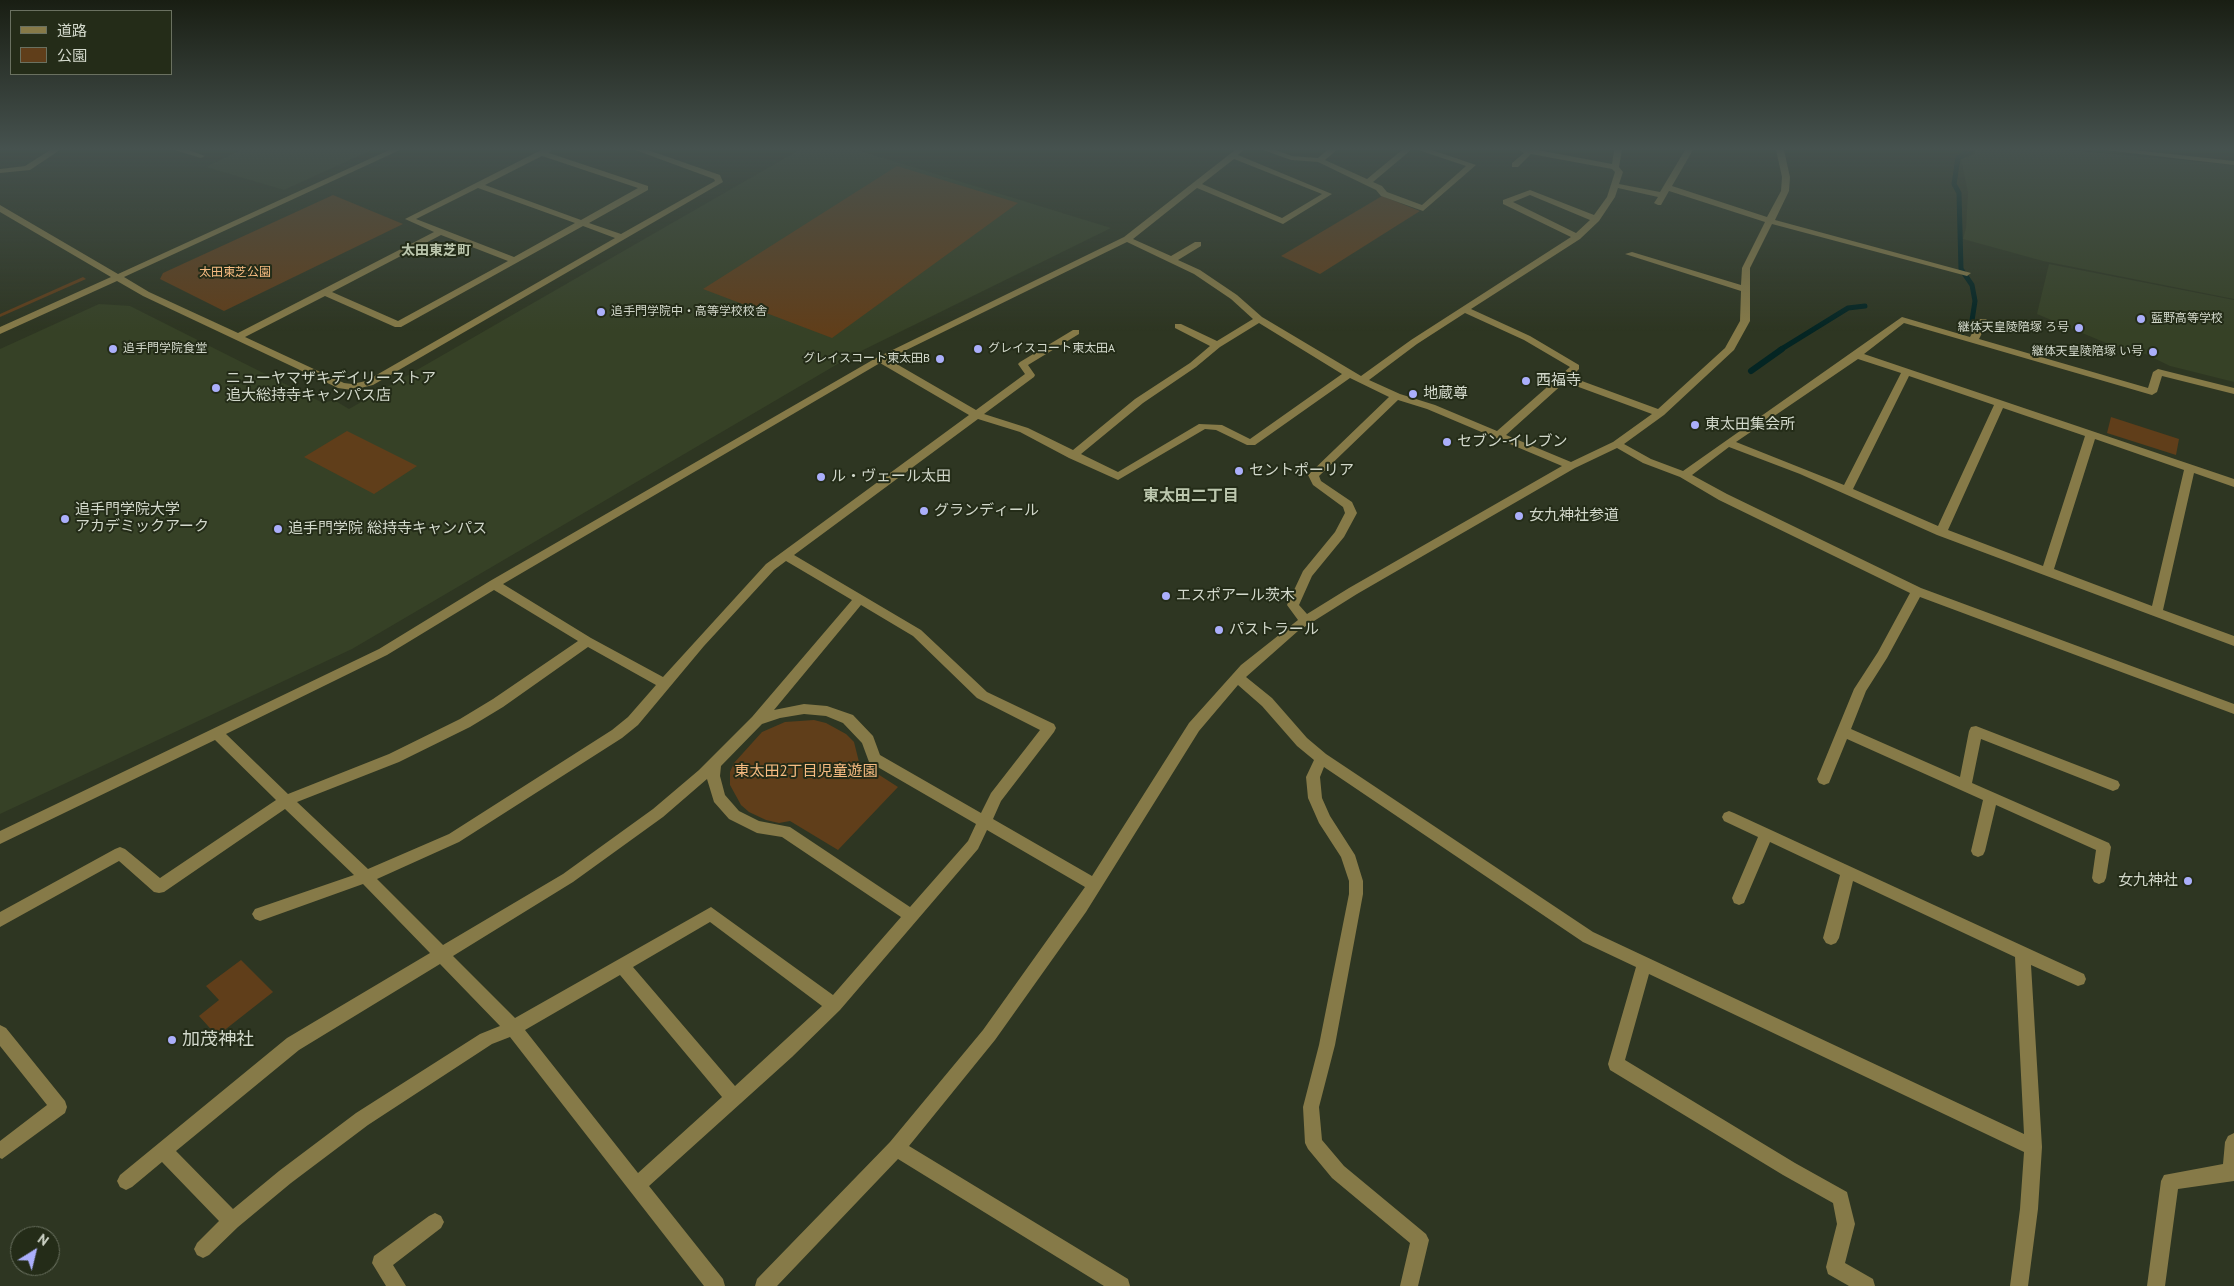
<!DOCTYPE html>
<meta charset="utf-8">
<style>
body{margin:0}
#map{position:relative;width:2234px;height:1286px;overflow:hidden;background:#2e3622;font-family:"PT Sans","Noto Sans JP",sans-serif}
canvas{display:block}
.legend{position:absolute;left:10px;top:10px;width:162px;height:65px;box-sizing:border-box;background:#242c18;border:1px solid #6a7160;margin:0;padding:6px 9px;list-style:none;font-size:15px;color:#d2d8cb}
.legend li{display:flex;align-items:center;gap:10px;height:25px}
.legend b{width:25px;border:1px solid #6a7160}
.north{position:absolute;left:10px;top:1226px;width:50px;height:50px;box-sizing:border-box;background:#242c18;border:1px solid #6a7160;border-radius:50%;rotate:36deg;font-size:14px;font-weight:700;line-height:20px;text-align:center;color:#d2d8cb}
.north::after{content:'';display:block;margin:auto;width:18px;height:22px;background:#abaffb;clip-path:polygon(50% 0,100% 100%,50% 72%,0 100%)}
</style>
<div id="map">
<canvas width="2234" height="1286"></canvas>
<ul class="legend">
<li><b style="height:6px;background:#867a48"></b>道路</li>
<li><b style="height:14px;background:#603e1a"></b>公園</li>
</ul>
<div class="north">N</div>
</div>
<script>
const ctx = document.querySelector('canvas').getContext('2d');
ctx.lineJoin = 'round';
function paint(path, color) {
  ctx.fillStyle = color;
  ctx.fill(path, 'evenodd');
}
function poly(rows) {
  const path = new Path2D();
  for (const r of rows) {
    path.moveTo(r[0], r[1]);
    for (let i = 2; i < r.length; i += 2) path.lineTo(r[i], r[i + 1]);
  }
  return path;
}
function strokePath(path, color, width, dash) {
  ctx.strokeStyle = color;
  ctx.lineWidth = width;
  ctx.lineCap = dash ? 'butt' : 'round';
  ctx.setLineDash(dash || []);
  ctx.stroke(path);
}
function label(font, color, halo, rows, align = 'center') {
  ctx.font = font + ' "PT Sans","Noto Sans JP",sans-serif';
  ctx.lineWidth = 4;
  ctx.setLineDash([]);
  ctx.textBaseline = 'middle';
  ctx.strokeStyle = halo;
  ctx.fillStyle = color;
  for (const [text, x, y, turn = 0] of rows) {
    ctx.save();
    ctx.translate(x, y);
    ctx.rotate((+turn || 0) * Math.PI / 180);
    ctx.textAlign = isNaN(turn) ? turn : align;
    if (halo) ctx.strokeText(text, 0, 0);
    ctx.fillText(text, 0, 0);
    ctx.restore();
  }
}
const built = poly([
 [240,150,372,150,284,190,206,167],
 [799,150,858,150,1111,228,853,355,352,649,0,814,0,349,99,304,130,306,323,403,334,400,349,409],
 [1975,150,2071,150,2234,165,2234,299,2043,261,1963,239,1966,228,1968,193,1961,159,1975,154],
 [2049,264,2234,300,2234,382,2170,366,2141,352,2106,343,2037,314]
]);
const green = poly([
 [897,166,1018,203,832,338,703,289],
 [333,195,403,224,224,311,160,279,163,273],
 [1382,196,1420,211,1320,274,1281,256],
 [83,277,86,279,0,317,0,314],
 [2111,417,2179,439,2176,455,2107,433],
 [347,431,417,466,374,494,304,457],
 [814,720,826,723,846,734,854,742,859,762,898,787,838,850,790,821,779,823,766,820,749,812,741,805,730,785,730,772,734,763,762,732,785,722],
 [241,960,273,992,217,1036,199,1016,219,1000,206,986]
]);
const streamFar1 = poly([
 [1961,334,1964,326,1971,327,1975,301,1972,285,1961,269,1959,193,1954,184,1958,158,1971,150],
 [1780,350,1848,308,1865,306]
]);
const stream = poly([
 [1751,371,1782,349]
]);
const minor = poly([
 [50,150,60,150,30,170,0,173,0,169,25,166,50,150],
 [174,150,189,150,205,156,201,158,174,150],
 [389,150,400,150,124,277,149,292,238,333,434,232,405,219,541,150,552,150,549,153,648,186,648,190,589,223,621,234,715,181,714,179,635,150,648,150,720,175,723,182,373,385,352,390,338,388,143,296,117,281,0,334,0,327,111,277,0,212,0,205,118,274,389,150],
 [542,156,638,188,581,220,485,185,542,156],
 [478,188,575,223,514,257,416,219,478,188],
 [583,226,615,238,366,381,352,384,344,383,245,337,325,296,395,327,401,327,583,226],
 [441,235,508,261,398,321,332,292,441,235],
 [1235,150,1244,150,1238,155,1332,194,1283,224,1197,188,1133,239,1171,256,1195,242,1201,242,1201,246,1178,260,1200,270,1237,295,1262,317,1361,376,1411,340,1571,237,1503,204,1503,200,1530,190,1594,215,1607,197,1615,172,1612,169,1531,154,1518,167,1512,167,1512,163,1524,153,1519,150,1538,150,1612,164,1614,150,1622,150,1619,167,1623,172,1619,184,1660,192,1685,150,1693,150,1672,186,1767,217,1781,191,1782,177,1776,150,1784,150,1790,177,1789,191,1775,220,1971,273,1967,276,1772,224,1750,268,1750,321,1734,350,1664,415,1624,444,1651,459,1683,471,1902,317,1970,337,1980,319,1986,319,1988,321,1979,339,2148,388,2153,372,2158,369,2234,388,2234,394,2162,376,2157,392,2152,395,1904,323,1864,354,2234,479,2234,487,2194,473,2163,610,2234,636,2234,646,1937,535,1800,474,1729,447,1692,475,1727,494,1921,588,2234,704,2234,714,1920,597,1887,658,1866,691,1851,729,1960,777,1969,731,1971,727,1976,726,2118,781,2120,785,2118,789,2113,791,1981,739,1972,783,2109,843,2111,847,2106,878,2104,882,2099,884,2094,882,2092,878,2096,850,1996,805,1985,851,1983,855,1978,857,1973,855,1971,851,1983,800,1847,739,1829,783,1824,785,1819,783,1817,779,1854,689,1878,652,1910,593,1719,500,1680,477,1643,463,1617,448,1575,468,1357,594,1298,631,1246,677,1272,698,1307,738,1326,754,1593,932,2024,1134,2015,957,1853,881,1839,938,1836,943,1831,945,1826,943,1823,938,1840,875,1770,842,1744,903,1739,905,1734,903,1732,898,1758,837,1724,821,1722,817,1724,813,1729,811,1734,813,2084,974,2086,979,2084,984,2078,986,2031,965,2042,1147,2038,1209,2028,1286,2010,1286,2020,1209,2024,1152,1649,974,1625,1060,1795,1163,1847,1192,1855,1224,1845,1263,1873,1279,1875,1286,1849,1286,1828,1274,1826,1267,1837,1224,1833,1203,1783,1175,1610,1070,1608,1064,1636,967,1583,942,1324,767,1320,777,1322,798,1330,816,1355,855,1363,881,1363,894,1335,1045,1319,1107,1322,1140,1344,1166,1426,1234,1429,1240,1418,1286,1400,1286,1410,1243,1332,1178,1308,1149,1305,1143,1303,1107,1319,1045,1349,894,1349,881,1341,857,1319,823,1308,798,1306,777,1314,760,1297,746,1262,706,1238,685,1199,731,1086,912,995,1040,909,1146,1128,1279,1130,1286,1104,1286,898,1159,777,1286,755,1286,757,1279,890,1142,983,1030,1085,887,987,830,978,849,840,1010,792,1057,649,1186,723,1279,725,1286,704,1286,510,1037,492,1044,368,1125,291,1183,238,1227,209,1255,203,1258,197,1255,194,1249,197,1243,219,1221,162,1162,132,1187,126,1190,120,1187,117,1181,120,1175,287,1038,430,953,363,884,260,921,255,919,252,914,255,909,354,875,285,809,164,892,159,893,154,892,119,861,0,927,0,912,115,849,120,847,125,849,160,878,276,800,215,740,0,844,0,831,379,649,490,581,876,358,1124,237,1235,150],
 [1234,159,1322,194,1282,218,1202,184,1234,159],
 [1618,188,1658,197,1654,203,1658,205,1661,205,1669,191,1765,222,1742,268,1741,285,1632,252,1625,254,1741,291,1740,321,1725,348,1658,409,1571,377,1579,369,1579,365,1530,336,1471,309,1580,239,1599,221,1615,197,1618,188],
 [1530,195,1590,220,1576,233,1513,202,1530,195],
 [1127,242,1194,274,1231,299,1253,319,1217,341,1181,324,1175,324,1175,328,1210,346,1190,363,1135,399,1073,450,1028,428,984,414,1034,377,1035,375,1028,365,1079,334,1079,330,1073,330,1020,362,1018,364,1025,374,976,410,888,359,1127,242],
 [1465,313,1524,340,1570,367,1497,431,1435,405,1400,394,1369,380,1417,344,1465,313],
 [1259,323,1342,374,1250,439,1222,425,1199,424,1118,472,1081,454,1143,403,1196,367,1220,347,1259,323],
 [1858,359,1901,373,1844,485,1736,442,1858,359],
 [880,363,969,415,766,564,663,677,591,638,503,584,880,363],
 [1909,376,1994,405,1938,526,1853,489,1909,376],
 [1350,378,1389,397,1308,475,1313,485,1343,507,1345,513,1335,532,1303,571,1287,605,1298,620,1241,665,1189,723,1092,876,993,819,1001,801,1054,732,1056,728,1054,724,987,692,921,630,794,555,978,419,1020,432,1069,458,1118,480,1205,429,1216,430,1247,445,1255,445,1350,378],
 [1565,382,1652,414,1613,442,1571,462,1506,435,1565,382],
 [1398,400,1427,409,1562,466,1349,588,1307,614,1299,605,1312,576,1344,537,1357,513,1352,502,1321,481,1319,476,1398,400],
 [2003,408,2085,436,2043,566,1948,530,2003,408],
 [2095,439,2184,470,2152,606,2054,569,2095,439],
 [786,561,852,600,752,717,699,770,653,809,563,874,443,945,377,879,459,842,622,738,638,725,704,646,774,570,786,561],
 [494,590,578,641,493,699,460,719,389,754,288,794,226,734,387,655,494,590],
 [861,605,913,636,977,698,1040,730,991,793,981,813,880,755,873,736,853,715,827,706,804,704,774,710,861,605],
 [588,647,656,685,628,717,612,730,449,834,368,869,297,802,399,762,470,727,503,707,588,647],
 [804,714,826,716,843,723,862,743,869,762,976,824,968,841,910,907,790,827,759,821,739,811,725,795,720,776,721,766,762,724,780,718,804,714],
 [707,779,714,802,729,819,757,833,782,837,901,917,833,995,711,907,515,1018,453,956,573,882,663,817,707,779],
 [710,922,822,1006,735,1086,633,967,710,922],
 [440,964,500,1026,480,1034,356,1113,279,1171,233,1209,176,1151,299,1050,440,964],
 [620,975,722,1097,638,1173,525,1030,620,975],
 [1263,150,1276,150,1292,156,1318,158,1327,150,1337,150,1325,160,1367,179,1402,150,1411,150,1373,182,1382,186,1387,192,1422,205,1466,166,1418,150,1432,150,1476,165,1423,211,1381,196,1376,190,1318,162,1291,160,1263,150],
 [2104,150,2135,150,2234,161,2234,165,2104,150],
 [0,1025,6,1028,65,1101,67,1107,65,1113,2,1159,0,1158,0,1141,47,1105,0,1046,0,1025],
 [2234,1133,2234,1181,2178,1189,2165,1286,2147,1286,2161,1181,2164,1175,2223,1164,2225,1142,2228,1136,2234,1133],
 [435,1213,441,1216,444,1222,441,1228,393,1265,406,1286,386,1286,372,1263,374,1256,429,1216,435,1213]
]);
const markers = [
 [601,312,5,"#abaffb"],
 [2141,319,5,"#abaffb"],
 [2079,328,5,"#abaffb"],
 [113,349,5,"#abaffb"],
 [978,349,5,"#abaffb"],
 [2153,352,5,"#abaffb"],
 [940,359,5,"#abaffb"],
 [1526,381,5,"#abaffb"],
 [216,388,5,"#abaffb"],
 [1413,394,5,"#abaffb"],
 [1695,425,5,"#abaffb"],
 [1447,442,5,"#abaffb"],
 [1239,471,5,"#abaffb"],
 [821,477,5,"#abaffb"],
 [924,511,5,"#abaffb"],
 [1519,516,5,"#abaffb"],
 [65,519,5,"#abaffb"],
 [278,529,5,"#abaffb"],
 [1166,596,5,"#abaffb"],
 [1219,630,5,"#abaffb"],
 [2188,881,5,"#abaffb"],
 [172,1040,5,"#abaffb"]
];
const farParknames = [
 ["太田東芝公園",235,273]
];
const farPoinames = [
 ["追手門学院中・高等学校校舎",611,312],
 ["藍野高等学校",2151,319],
 ["継体天皇陵陪塚 ろ号",2069,328,"right"],
 ["追手門学院食堂",123,349],
 ["グレイスコート東太田A",988,349],
 ["継体天皇陵陪塚 い号",2143,352,"right"],
 ["グレイスコート東太田B",930,359,"right"]
];
const farNeighbourhoodnames = [
 ["太田東芝町",436,251]
];
const poiNames = [
 ["ニューヤマザキデイリーストア",226,379],
 ["追大総持寺キャンパス店",226,396],
 ["西福寺",1536,381],
 ["地蔵尊",1423,394],
 ["東太田集会所",1705,425],
 ["セブン-イレブン",1457,442],
 ["セントポーリア",1249,471],
 ["ル・ヴェール太田",831,477],
 ["追手門学院大学",75,510],
 ["アカデミックアーク",75,527],
 ["グランディール",934,511],
 ["女九神社参道",1529,516],
 ["追手門学院 総持寺キャンパス",288,529],
 ["エスポアール茨木",1176,596],
 ["パストラール",1229,630],
 ["女九神社",2178,881,"right"]
];
const parkNames = [
 ["東太田2丁目児童遊園",806,772]
];
const neighbourhoodNames = [
 ["東太田二丁目",1191,496]
];
const nearPoinames = [
 ["加茂神社",182,1040]
];
paint(built, '#364126');
paint(green, '#603e1a');
strokePath(streamFar1, '#042523', 5);
strokePath(stream, '#042523', 6);
paint(minor, '#867a48');
const sky = ctx.createLinearGradient(0, 0, 0, 331);
sky.addColorStop(0, '#191e13');
sky.addColorStop(0.45, '#46524f');
sky.addColorStop(1, '#46524f00');
ctx.fillStyle = sky;
ctx.fillRect(0, 0, 2234, 331);
for (const [x, y, r, color] of markers) {
  const dot = new Path2D();
  dot.arc(x, y, r, 0, 2 * Math.PI);
  ctx.fillStyle = color;
  ctx.fill(dot);
  strokePath(dot, '#242c18', 2);
}
label('12px', '#f7bc82', '#242c18', farParknames);
label('12px', '#d2d8cb', '#242c18', farPoinames, 'left');
label('bold 14px', '#bcc7ae', '#242c18', farNeighbourhoodnames);
label('15px', '#d2d8cb', '#242c18', poiNames, 'left');
label('15px', '#f7bc82', '#242c18', parkNames);
label('bold 16px', '#bcc7ae', '#242c18', neighbourhoodNames);
label('18px', '#d2d8cb', '#242c18', nearPoinames, 'left');
</script>
